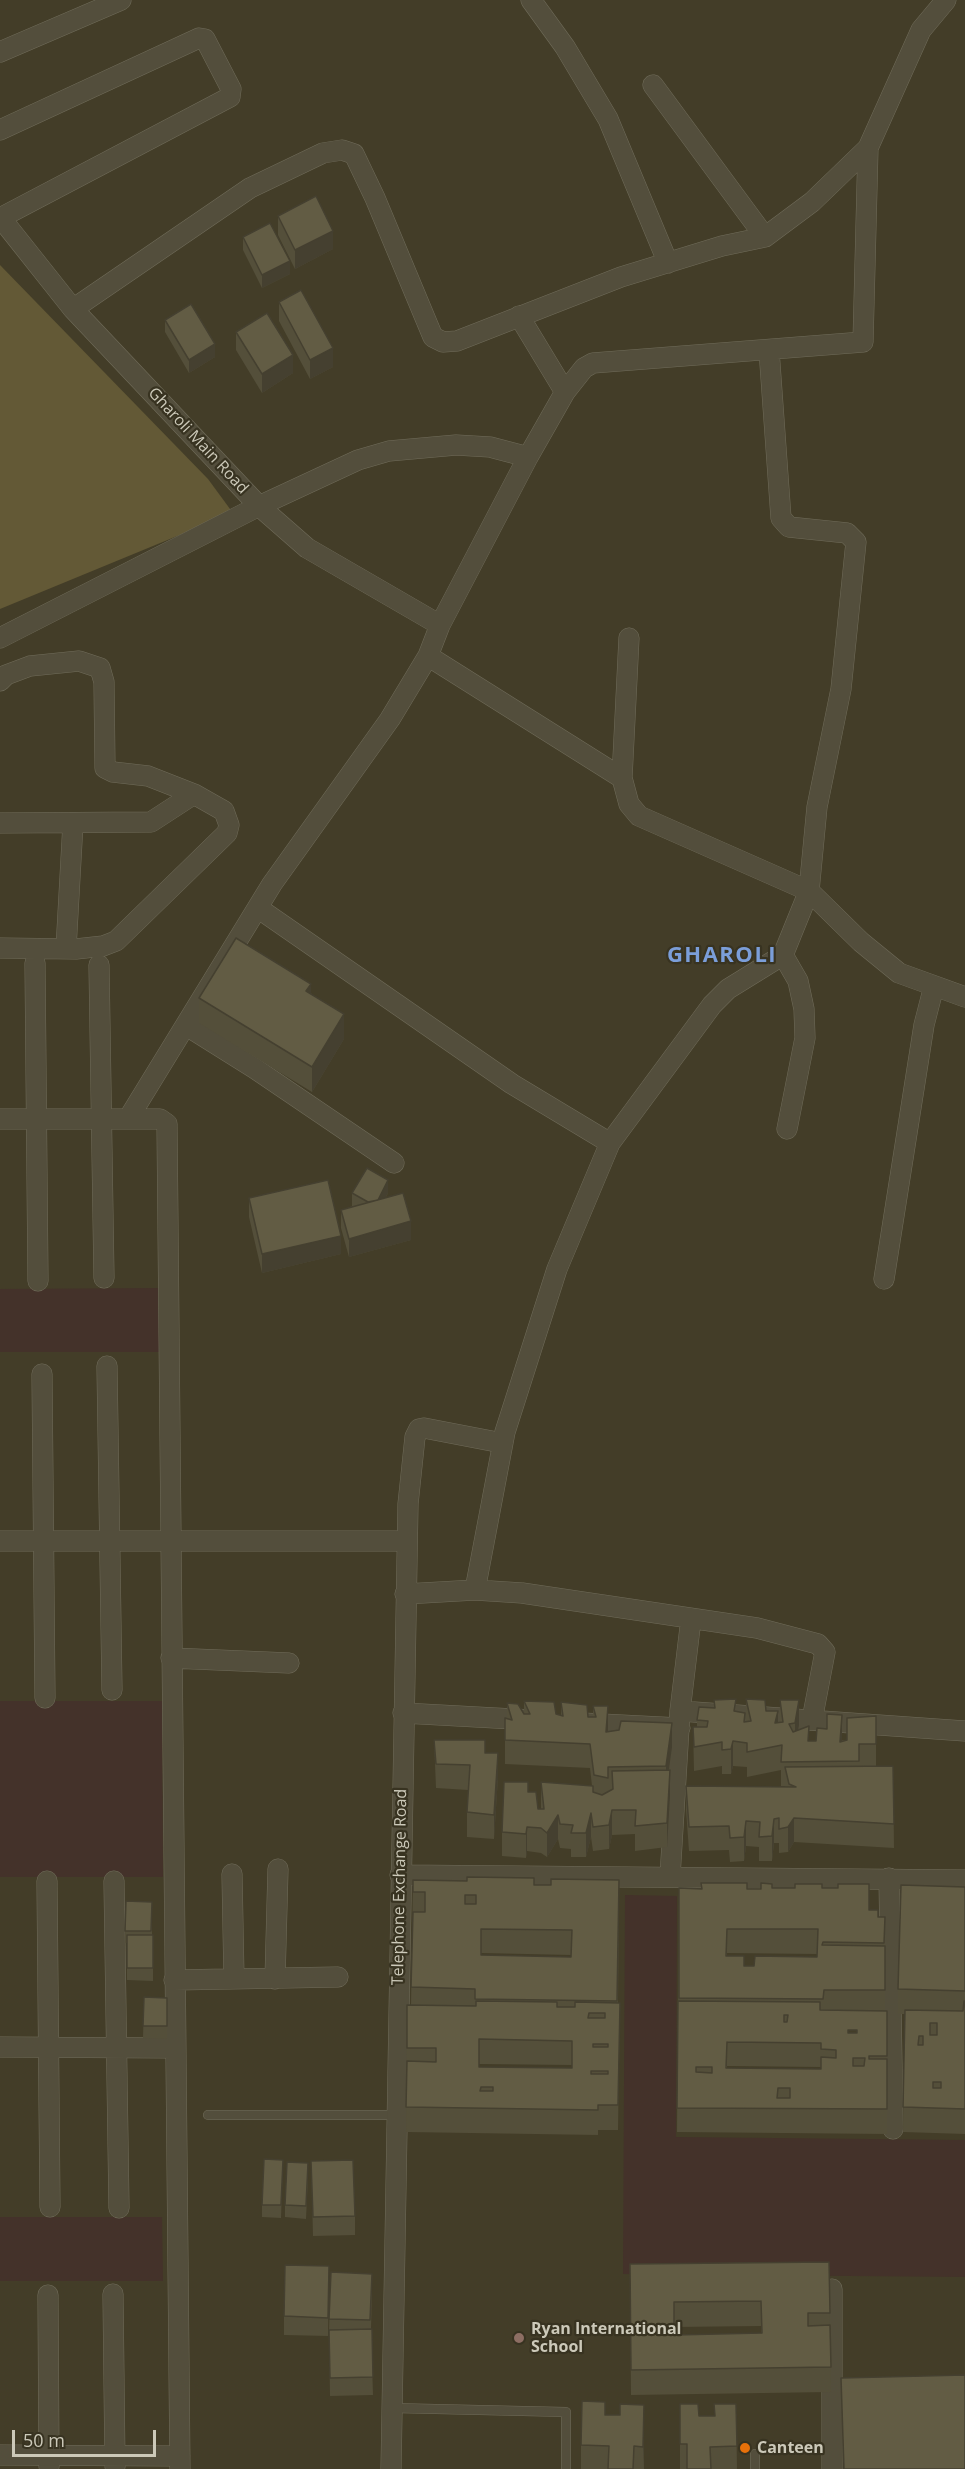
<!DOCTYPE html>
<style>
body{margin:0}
#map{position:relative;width:965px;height:2469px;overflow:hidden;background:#433d28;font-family:"Open Sans",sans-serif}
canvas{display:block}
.scale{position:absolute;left:12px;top:2430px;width:144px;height:27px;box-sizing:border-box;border:3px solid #ccc9b9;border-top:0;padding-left:8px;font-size:18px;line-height:21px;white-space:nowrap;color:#ccc9b9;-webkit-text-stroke:4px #383321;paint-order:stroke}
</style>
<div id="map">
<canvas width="965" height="2469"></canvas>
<div class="scale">50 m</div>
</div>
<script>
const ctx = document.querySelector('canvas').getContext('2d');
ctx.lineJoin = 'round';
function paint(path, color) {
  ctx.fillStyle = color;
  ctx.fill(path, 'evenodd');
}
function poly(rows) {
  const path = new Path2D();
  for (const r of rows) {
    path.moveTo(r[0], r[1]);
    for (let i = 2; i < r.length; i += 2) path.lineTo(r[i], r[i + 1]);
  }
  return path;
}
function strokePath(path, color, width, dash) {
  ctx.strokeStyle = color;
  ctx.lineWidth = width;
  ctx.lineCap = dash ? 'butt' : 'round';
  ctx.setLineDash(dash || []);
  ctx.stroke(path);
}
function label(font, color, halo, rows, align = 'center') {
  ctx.font = font + ' "Open Sans",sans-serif';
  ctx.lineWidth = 4.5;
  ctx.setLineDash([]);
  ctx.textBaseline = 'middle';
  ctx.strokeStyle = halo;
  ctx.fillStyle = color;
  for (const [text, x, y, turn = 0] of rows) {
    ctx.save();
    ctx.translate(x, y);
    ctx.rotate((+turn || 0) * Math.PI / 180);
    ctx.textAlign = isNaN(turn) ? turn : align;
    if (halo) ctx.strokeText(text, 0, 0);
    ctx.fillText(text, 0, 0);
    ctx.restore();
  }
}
const green = poly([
 [158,1288,159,1352,0,1352,0,1289],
 [0,1701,162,1701,163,1877,0,1877],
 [625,1895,677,1896,676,2137,965,2140,965,2277,623,2274],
 [0,2217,162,2217,163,2281,0,2281]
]);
const water = poly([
 [0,265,208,479,233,513,0,609]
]);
const lane = poly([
 [208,2115,397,2115],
 [392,2408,566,2412,566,2469],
 [755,2454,755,2469]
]);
const street = poly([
 [531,0,565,47,608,119,668,263],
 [0,52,121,0],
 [653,85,765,237],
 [0,130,199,38,205,39,231,89,230,97,0,218],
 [0,217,73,309,259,506,307,548,440,625,428,656,622,778,629,804,639,816,809,891,861,942,899,973,965,997],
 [73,309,250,188,323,153,342,150,354,154,375,198,433,337,443,342,457,341,621,277,722,246,765,237,812,202,868,148],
 [519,316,565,392],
 [440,625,528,457,565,392,584,368,593,363,863,342,868,148,921,30,946,0],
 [0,638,259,506,358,460,389,451,456,445,490,447,528,457],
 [0,681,6,675,30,666,79,661,100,668,104,682,105,768,113,772,148,776,194,794,224,811,229,825,227,833,116,941,103,946,76,949,0,948],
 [622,778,629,638],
 [0,823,151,822,194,794],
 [258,908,512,1084,610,1143,557,1269,505,1432,475,1590],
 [66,949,73,823],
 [783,955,798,981,804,1009,805,1038,787,1129],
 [35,963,38,1281],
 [99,965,104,1278],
 [187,1026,254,1068,394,1163],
 [0,1119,160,1119,167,1124,180,2469],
 [128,1119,272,884,390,719,428,656],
 [610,1143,712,1005,728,989,783,955,809,891,817,807,841,689,856,542,847,533,789,527,781,518,769,350],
 [884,1279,924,1025,934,986],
 [107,1366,112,1690],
 [42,1374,45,1698],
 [0,1541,406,1541],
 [405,1594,475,1590,522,1593,757,1628,818,1644,825,1652,812,1720],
 [171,1658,289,1663],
 [680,1711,965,1731],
 [403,1713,532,1720],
 [582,1723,680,1728],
 [232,1874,234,1979],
 [400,1875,965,1880],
 [670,1877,680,1711,691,1619],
 [889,1878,893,2129],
 [47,1881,50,2207],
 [114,1881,119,2208],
 [275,1979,278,1869],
 [174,1980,338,1977],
 [0,2047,175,2048],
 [832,2289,832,2469],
 [113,2294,115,2466],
 [48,2295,49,2466],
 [0,2455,180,2456],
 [391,2469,408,1504,415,1437,419,1429,424,1428,502,1443]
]);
const wall = poly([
 [278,216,333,249,295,269,278,235],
 [243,237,290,274,262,288,243,250],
 [279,302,333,367,310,379,279,321],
 [165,320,215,357,189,373,165,332],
 [236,332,293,373,262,393,236,350],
 [311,993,344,1039,312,1092,199,1023,199,998],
 [352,1193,388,1193,386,1197,411,1240,349,1257,341,1228,341,1210,353,1206,352,1206],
 [249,1198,341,1254,262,1273,249,1217],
 [746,1699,766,1711,778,1722,780,1722,780,1700,799,1725,798,1730,809,1741,847,1740,876,1716,876,1766,893,1766,894,1848,794,1842,788,1852,779,1853,779,1843,774,1843,772,1861,759,1861,759,1847,746,1846,744,1861,730,1862,729,1850,689,1851,686,1810,686,1786,785,1787,785,1786,781,1786,781,1770,747,1777,747,1767,733,1766,731,1774,722,1774,722,1766,694,1771,693,1727,697,1727,697,1720,714,1708,714,1700,736,1711,745,1722,746,1721],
 [524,1701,561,1716,561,1702,588,1717,593,1717,593,1706,608,1731,672,1747,669,1770,670,1795,667,1847,635,1851,635,1834,612,1835,609,1849,593,1851,591,1837,586,1857,571,1857,571,1849,560,1848,558,1839,547,1857,541,1853,527,1851,526,1858,502,1856,502,1832,528,1792,538,1809,541,1809,541,1782,592,1786,590,1768,505,1764,505,1718,507,1718,507,1703,524,1714],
 [434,1740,485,1753,498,1777,494,1839,467,1837,467,1812,468,1790,436,1788],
 [413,1880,534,1885,619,1904,618,2003,620,2003,618,2130,598,2130,598,2135,406,2132,407,2005,411,2005],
 [481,1953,571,1955,571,1957,481,1955],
 [479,2064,572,2065,572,2068,479,2067],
 [965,1887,965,2134,903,2132,905,2014,898,2014,898,1989],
 [679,1888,761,1889,772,1888,822,1888,869,1910,878,1917,885,1917,885,2011,887,2011,887,2134,677,2132],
 [727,1953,817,1954,817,1957,754,1966,744,1966,727,1956],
 [848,2030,857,2030,857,2033,848,2033],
 [727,2066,821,2067,821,2069,727,2068],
 [126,1901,152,1902,152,1935,153,1935,153,1981,127,1980,127,1943,125,1943],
 [144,1997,167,1998,167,2039,143,2038],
 [283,2160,281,2218,262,2217,262,2205],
 [311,2161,355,2216,355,2235,313,2236],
 [308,2176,306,2219,285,2217,285,2205],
 [829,2262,831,2392,631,2395,630,2289],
 [761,2326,761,2333,674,2335,674,2327],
 [329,2266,328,2336,284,2335,284,2316],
 [331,2272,372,2292,371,2329,373,2395,330,2396,329,2330],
 [680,2404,699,2416,714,2416,736,2404,737,2469,680,2469],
 [605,2415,644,2439,644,2469,581,2469,581,2445]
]);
const shadedWall = poly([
 [333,231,333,249,295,269,295,250],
 [290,261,290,274,262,288,262,275],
 [215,344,215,357,189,373,189,360],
 [333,348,333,367,310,379,310,360],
 [293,355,293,373,262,393,262,374],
 [311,984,311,1008,306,991],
 [344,1014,344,1039,312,1092,312,1067],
 [388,1180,388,1193,374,1218,374,1206],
 [411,1221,411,1240,349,1257,349,1239],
 [341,1236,341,1254,262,1273,262,1254],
 [799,1700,799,1725,795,1748,795,1723],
 [608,1706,608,1730,606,1756,606,1732],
 [778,1711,778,1735,775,1723],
 [842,1715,842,1739,840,1762,840,1742],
 [672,1723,672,1747,666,1790,666,1766],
 [733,1741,733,1766,731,1774,731,1749],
 [498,1753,498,1777,494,1839,494,1815],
 [670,1770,670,1795,667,1847,667,1823],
 [612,1810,612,1835,609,1849,609,1825],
 [591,1813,591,1837,586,1857,586,1833],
 [558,1815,558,1839,547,1857,547,1833],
 [794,1818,794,1842,788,1852,788,1827],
 [774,1819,774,1843,772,1861,772,1836],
 [746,1821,746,1846,744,1861,744,1837],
 [527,1827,527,1851,526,1858,526,1834],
 [644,2405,644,2439,643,2469,643,2447]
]);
const building = poly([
 [316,196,333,231,295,250,278,216,316,196],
 [270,223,290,261,262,275,243,237,270,223],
 [301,290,333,348,310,360,279,302,301,290],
 [191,304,215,344,189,360,165,320,191,304],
 [267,313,293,355,262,374,236,332,267,313],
 [236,938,311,984,306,991,344,1014,312,1067,199,998,236,938],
 [367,1168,388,1180,378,1200,368,1202,352,1193,367,1168],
 [328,1180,341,1236,262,1254,249,1198,328,1180],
 [403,1193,411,1221,349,1239,341,1210,403,1193],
 [736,1699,734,1711,745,1713,744,1722,751,1721,746,1699,765,1700,766,1711,778,1711,775,1723,783,1722,780,1700,799,1700,795,1723,789,1724,793,1732,809,1726,808,1741,816,1741,817,1728,827,1729,827,1714,842,1715,840,1742,847,1740,847,1718,876,1716,876,1744,859,1744,859,1761,781,1762,782,1745,747,1752,747,1743,733,1741,731,1749,722,1750,722,1742,694,1747,693,1727,707,1727,708,1721,697,1720,699,1707,715,1708,714,1700,736,1699],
 [524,1701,554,1702,556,1714,563,1716,561,1702,587,1705,588,1717,596,1717,593,1706,608,1706,606,1732,619,1730,621,1721,672,1723,666,1766,608,1767,608,1778,594,1775,590,1744,505,1740,505,1718,512,1720,507,1703,518,1704,524,1714,530,1714,524,1701],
 [434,1740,485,1740,485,1753,498,1753,494,1815,467,1812,470,1765,436,1764,434,1740],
 [893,1766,894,1824,794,1818,788,1827,779,1829,779,1818,774,1819,772,1836,759,1837,760,1822,746,1821,744,1837,730,1838,729,1826,689,1827,686,1786,796,1787,789,1784,785,1767,893,1766],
 [670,1770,667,1823,635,1826,636,1810,612,1810,609,1825,593,1827,591,1813,586,1833,571,1833,573,1825,560,1824,558,1815,547,1833,541,1828,527,1827,526,1834,502,1832,504,1782,528,1782,528,1792,536,1792,538,1809,544,1809,541,1782,593,1786,593,1792,602,1795,613,1789,612,1771,670,1770],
 [467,1877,534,1878,534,1885,551,1885,551,1879,619,1880,617,2001,475,1999,475,1989,411,1987,413,1912,425,1912,425,1892,413,1892,413,1880,467,1881,467,1877],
 [465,1895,476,1895,476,1904,465,1904,465,1895],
 [481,1929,572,1930,571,1957,481,1955,481,1929],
 [701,1883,747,1883,747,1889,761,1889,761,1883,772,1884,772,1888,795,1888,795,1884,822,1884,822,1888,838,1888,838,1884,869,1884,869,1910,878,1910,878,1917,885,1917,884,1943,823,1942,822,1945,885,1946,885,1990,824,1990,823,1999,679,1998,679,1888,702,1889,701,1883],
 [727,1929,818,1929,817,1957,755,1956,754,1966,744,1966,744,1956,726,1956,727,1929],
 [901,1885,965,1887,965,1991,898,1989,901,1885],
 [126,1901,152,1902,151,1931,125,1931,126,1901],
 [127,1935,153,1935,153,1968,127,1968,127,1935],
 [144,1997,167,1998,167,2026,143,2026,144,1997],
 [476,2001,557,2002,557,2007,575,2007,575,2002,620,2003,618,2105,598,2105,598,2110,406,2107,407,2061,436,2062,436,2048,407,2048,407,2005,476,2006,476,2001],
 [589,2013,605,2013,605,2018,588,2018,589,2013],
 [479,2039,572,2041,572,2068,479,2067,479,2039],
 [593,2044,608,2044,608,2047,593,2047,593,2044],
 [591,2071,608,2071,608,2074,591,2074,591,2071],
 [481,2087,493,2087,493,2091,480,2091,481,2087],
 [678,2001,820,2002,820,2010,887,2011,887,2056,869,2056,869,2059,887,2059,887,2109,677,2108,678,2001],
 [784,2015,788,2015,787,2022,784,2022,784,2015],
 [848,2030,857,2030,857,2033,848,2033,848,2030],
 [727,2042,821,2043,821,2049,836,2050,836,2058,821,2057,821,2069,726,2068,727,2042],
 [853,2058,865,2058,864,2066,853,2066,853,2058],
 [696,2067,712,2067,712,2073,696,2072,696,2067],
 [778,2088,790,2088,790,2098,777,2098,778,2088],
 [964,2001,965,2001,965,2109,903,2107,905,2010,963,2011,964,2001],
 [930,2023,937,2023,937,2035,930,2035,930,2023],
 [919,2036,923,2036,923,2045,918,2045,919,2036],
 [933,2082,941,2082,941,2088,933,2088,933,2082],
 [264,2159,283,2160,281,2205,262,2205,264,2159],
 [353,2160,355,2216,313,2217,311,2161,353,2160],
 [287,2162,308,2163,306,2206,285,2205,287,2162],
 [829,2262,830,2313,808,2313,808,2326,830,2325,831,2367,631,2370,630,2264,829,2262],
 [761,2301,762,2333,674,2335,674,2302,761,2301],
 [285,2265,329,2266,328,2318,284,2316,285,2265],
 [331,2272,372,2274,370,2320,329,2319,331,2272],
 [372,2329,373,2377,330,2378,329,2330,372,2329],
 [965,2375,965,2469,844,2469,841,2378,965,2375],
 [582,2401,605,2402,605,2415,620,2415,620,2404,644,2405,643,2447,634,2446,633,2469,608,2469,609,2446,581,2445,582,2401],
 [680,2404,698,2404,699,2416,715,2416,714,2404,736,2404,737,2446,710,2447,711,2469,687,2469,687,2444,680,2444,680,2404]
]);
const markers = [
 [519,2338,6,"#8d6e63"],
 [745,2448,6,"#e8710a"]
];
const streetNames = [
 ["Gharoli Main Road",198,441,47],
 ["Telephone Exchange Road",400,1887,-89]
];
const poiNames = [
 ["Ryan International",531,2329],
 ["School",531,2347],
 ["Canteen",757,2448]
];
const districtNames = [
 ["GHAROLI",722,956]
];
paint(green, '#44322a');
paint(water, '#635936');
strokePath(lane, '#706c5a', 10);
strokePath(street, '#706c5a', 21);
strokePath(lane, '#534e3c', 9);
strokePath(street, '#534e3c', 20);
paint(wall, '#544f3a');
paint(shadedWall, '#454030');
paint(building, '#625c44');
strokePath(building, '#454030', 1.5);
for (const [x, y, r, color] of markers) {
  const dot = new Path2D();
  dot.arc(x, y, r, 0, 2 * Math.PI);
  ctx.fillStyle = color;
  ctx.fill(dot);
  strokePath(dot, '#383321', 2);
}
label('16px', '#ccc9b9', '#383321', streetNames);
label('bold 16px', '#ccc9b9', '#383321', poiNames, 'left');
ctx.letterSpacing = '1.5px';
label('bold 22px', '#7b9ed9', '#383321', districtNames);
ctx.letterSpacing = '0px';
</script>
